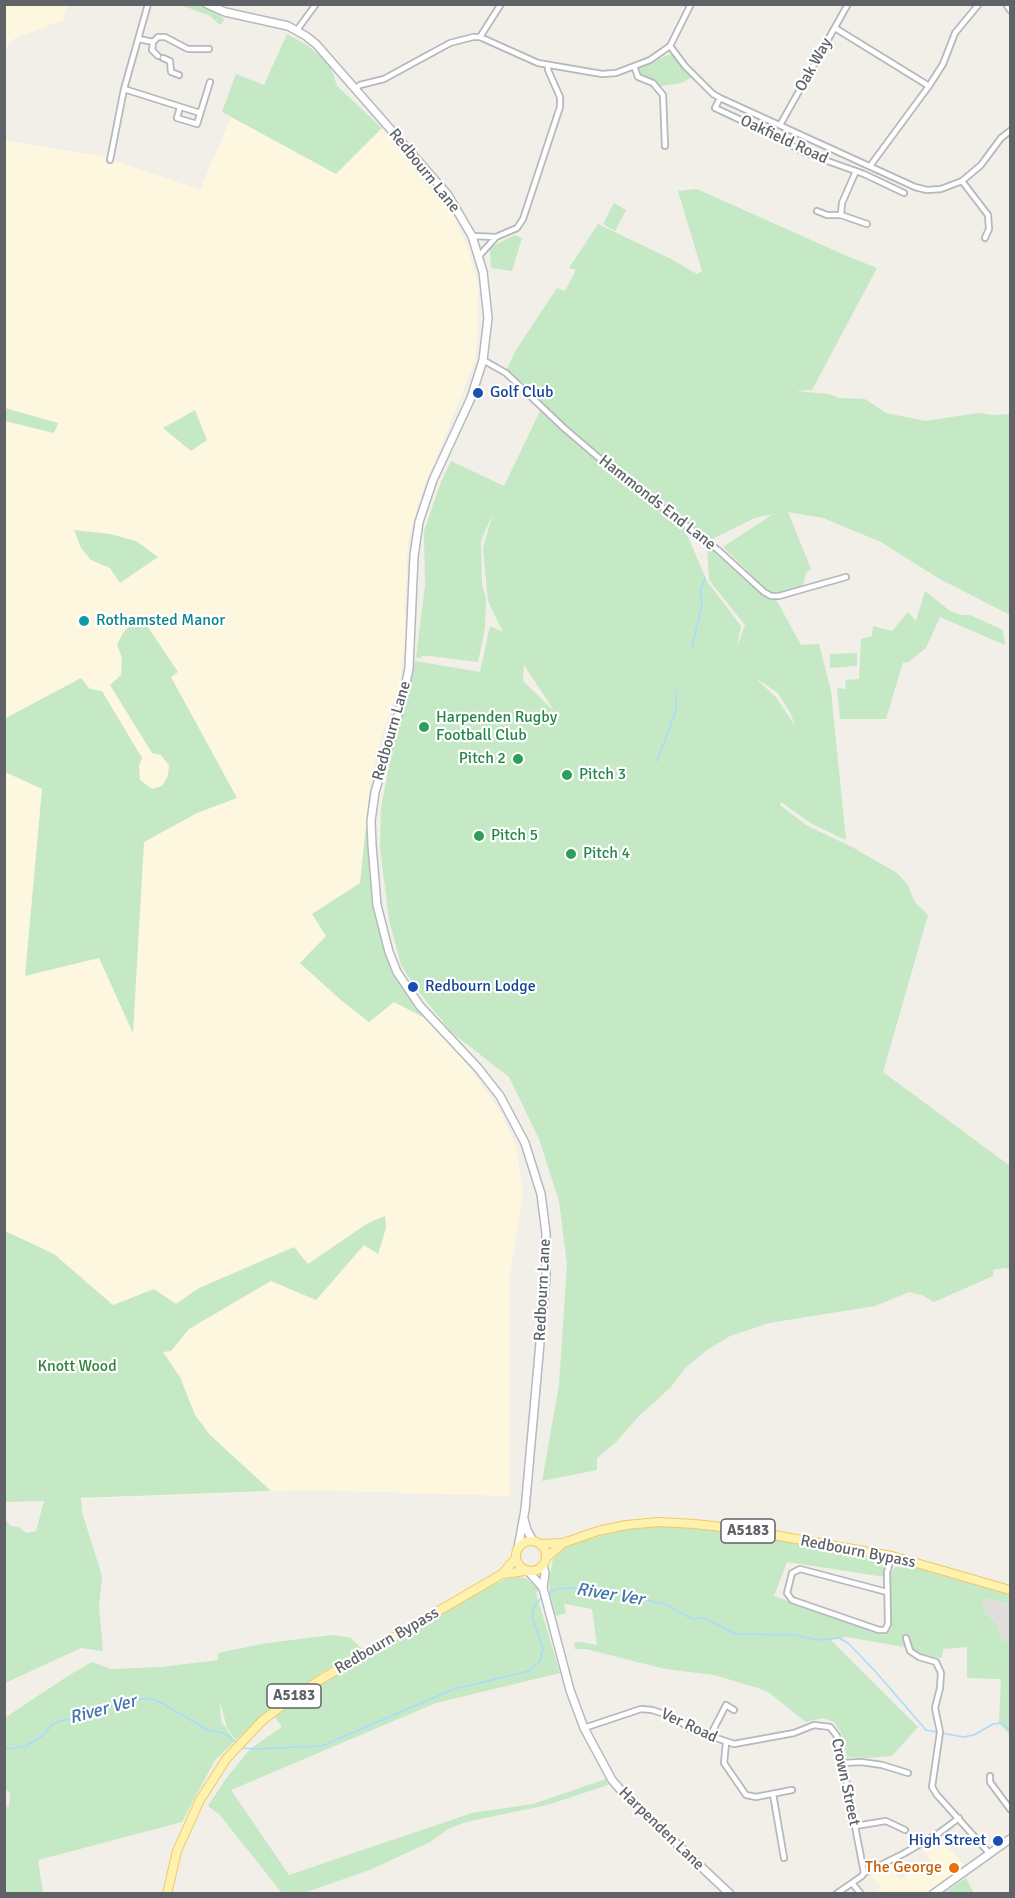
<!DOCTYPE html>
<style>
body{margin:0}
#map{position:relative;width:1015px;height:1898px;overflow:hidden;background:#f1efe8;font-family:Signika,sans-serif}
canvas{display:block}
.frame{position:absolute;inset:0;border:6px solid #5f6368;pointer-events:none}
</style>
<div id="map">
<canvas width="1015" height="1898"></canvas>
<div class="frame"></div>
</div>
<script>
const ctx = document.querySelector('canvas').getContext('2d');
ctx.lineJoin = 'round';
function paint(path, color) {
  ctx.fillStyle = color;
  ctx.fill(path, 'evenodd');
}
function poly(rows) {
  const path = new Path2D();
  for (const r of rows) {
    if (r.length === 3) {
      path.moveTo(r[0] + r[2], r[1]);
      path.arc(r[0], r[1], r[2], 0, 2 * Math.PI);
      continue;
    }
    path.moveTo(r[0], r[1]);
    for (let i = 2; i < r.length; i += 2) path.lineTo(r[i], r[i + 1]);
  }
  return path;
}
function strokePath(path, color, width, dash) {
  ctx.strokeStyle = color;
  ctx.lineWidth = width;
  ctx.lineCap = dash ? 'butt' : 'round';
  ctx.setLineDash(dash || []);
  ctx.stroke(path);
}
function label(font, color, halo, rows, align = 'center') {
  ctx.font = font + ' Signika,sans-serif';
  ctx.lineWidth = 4.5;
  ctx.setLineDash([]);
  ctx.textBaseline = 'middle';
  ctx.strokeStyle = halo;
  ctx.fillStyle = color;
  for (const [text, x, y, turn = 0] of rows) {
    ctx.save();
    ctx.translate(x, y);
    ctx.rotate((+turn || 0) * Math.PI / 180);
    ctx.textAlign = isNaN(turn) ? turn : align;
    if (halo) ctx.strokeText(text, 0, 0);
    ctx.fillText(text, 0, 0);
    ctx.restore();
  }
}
const commercial = poly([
 [5,4,68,4,68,5,63,20,15,38,5,48],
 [244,87,382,128,426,185,455,219,468,249,478,285,478,325,475,361,421,495,408,541,405,606,405,639,400,684,385,725,370,778,366,826,379,929,393,972,423,1017,461,1057,481,1084,500,1111,516,1146,523,1195,509,1281,509,1496,307,1490,5,1502,4,140,99,156,200,190],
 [938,1836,965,1866,927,1893,875,1893,882,1888,870,1875,888,1866,900,1880,924,1862,929,1869,934,1865,919,1845]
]);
const industrial = poly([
 [987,1598,1010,1604,1010,1642,1002,1640,996,1623,985,1613,981,1602]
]);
const green = poly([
 [181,5,201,5,221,15,224,20,220,25,210,16],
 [287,34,307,45,321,57,331,68,337,86,382,128,336,174,222,112,236,74,264,85],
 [670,54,673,55,692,77,682,83,661,86,639,74,639,68],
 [697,189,849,257,877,268,812,390,795,391,829,394,839,398,865,399,886,413,925,421,978,413,994,415,1010,414,1010,615,938,578,881,542,823,518,788,512,811,569,806,573,803,586,781,593,775,594,768,591,723,547,773,514,755,518,704,543,684,528,707,581,741,626,737,647,745,625,709,580,707,546,759,592,777,601,801,645,819,644,831,691,846,840,812,824,781,802,780,805,806,825,852,847,897,873,908,885,914,901,928,915,883,1072,1010,1166,1010,1269,1004,1268,993,1270,993,1276,934,1302,922,1295,909,1292,875,1306,769,1323,730,1336,707,1350,685,1368,671,1387,638,1417,616,1442,597,1458,597,1470,542,1481,559,1385,567,1264,559,1201,539,1139,509,1077,451,1032,415,987,401,965,389,920,380,847,381,808,394,740,415,661,480,672,490,626,503,632,488,601,483,548,493,513,481,541,482,584,486,599,485,628,478,662,430,656,422,656,419,659,416,657,425,585,424,531,441,482,451,461,504,486,543,405,530,389,507,369,516,350,557,288,565,291,576,270,569,268,598,224,671,259,697,274,702,271,678,191],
 [524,665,553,709,553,710,523,681],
 [754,677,778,693,791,714,795,726,776,697],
 [614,203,626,210,615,231,603,224],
 [515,235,522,238,512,271,491,268,490,250,491,247],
 [5,408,58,423,54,433,5,421],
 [195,410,207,440,191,451,163,428],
 [74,530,110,534,136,541,158,557,120,583,110,568,91,560,81,548],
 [925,591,950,611,961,615,970,615,1003,630,1005,645,940,617,926,648,907,663,903,662,886,719,840,719,837,688,846,689,845,680,859,679,861,639,872,636,873,626,892,631,908,612,916,621],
 [142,618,178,672,171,677,237,798,197,813,144,842,133,1033,99,958,25,976,42,789,5,772,4,719,81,678,90,689,102,691,142,758,139,766,140,780,152,789,162,786,168,776,169,765,161,755,152,753,110,685,121,675,122,658,117,645,123,633,131,624],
 [857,653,857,666,830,668,830,654],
 [366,826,379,929,393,972,423,1017,394,1002,369,1022,342,1001,300,963,326,936,312,914,360,883],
 [385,1216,386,1228,378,1254,364,1245,316,1300,271,1281,189,1329,171,1351,163,1352,180,1377,195,1415,210,1435,271,1491,81,1498,82,1512,102,1576,99,1607,103,1651,81,1648,5,1683,5,1519,11,1526,19,1527,26,1533,36,1531,44,1501,5,1502,5,1231,54,1254,113,1305,154,1289,176,1304,199,1288,294,1247,308,1264,368,1223],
 [659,1526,719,1529,882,1560,886,1567,885,1577,787,1562,774,1596,882,1635,891,1629,890,1574,895,1567,908,1566,963,1578,1010,1593,1010,1604,987,1598,982,1602,985,1613,996,1623,1002,1640,1010,1642,1010,1735,999,1723,1001,1679,967,1678,967,1647,943,1649,942,1658,924,1657,914,1653,910,1642,905,1647,846,1637,831,1640,918,1727,892,1756,867,1758,847,1757,842,1735,834,1722,823,1718,806,1722,768,1692,758,1688,714,1675,665,1669,586,1649,575,1649,574,1643,581,1642,597,1645,592,1609,564,1604,566,1613,556,1616,550,1594,549,1580,553,1559,562,1550,576,1542,624,1530],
 [518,1577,527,1579,539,1590,536,1593,560,1673,436,1703,231,1790,289,1875,472,1813,533,1804,606,1779,608,1785,547,1805,466,1822,448,1829,430,1842,372,1869,304,1893,282,1893,219,1814,208,1806,225,1780,250,1749,282,1727,275,1717,293,1703,350,1666,487,1588,505,1579],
 [333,1635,351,1638,362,1649,321,1673,276,1703,236,1740,227,1728,220,1701,221,1721,235,1741,215,1760,182,1822,38,1860,43,1893,5,1893,5,1808,9,1806,10,1793,5,1789,6,1717,71,1674,92,1662,111,1669,161,1667,218,1660,218,1653,267,1643],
 [966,1878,974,1893,948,1893,947,1891]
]);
const stream = poly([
 [692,646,702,605,700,592,705,578],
 [657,761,676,711,676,691],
 [546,1594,557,1589,571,1588,622,1594,667,1605,692,1619,705,1618,735,1634,794,1635,817,1640,839,1638,848,1643,875,1671,926,1730,963,1737,974,1735,993,1724,1002,1723,1010,1731],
 [4,1747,12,1749,26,1746,42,1736,53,1724,60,1721,95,1713,125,1701,143,1699,156,1700,208,1730,223,1733,235,1741],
 [242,1748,254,1749,322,1746,454,1689,529,1671,540,1661,543,1649,532,1616,534,1607,542,1597]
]);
const street = poly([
 [1006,4,1010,10],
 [835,28,929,86],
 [297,30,316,4],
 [480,37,501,4],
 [139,39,153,42,152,50,158,56],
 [153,42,158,37,165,37,188,49,209,49],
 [670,46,685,66,713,94,720,98,915,187,927,190,941,189,962,181,981,165,1001,138,1010,131],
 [163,58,170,61,171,72,179,75],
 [634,66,638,77,653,83,663,95,665,146],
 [124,89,200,113],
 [355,89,360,85,384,79,450,43,473,37,480,37,538,63,602,74,616,73,650,60,670,46,691,4],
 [720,98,715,108,771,134,805,153,864,174,904,193],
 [180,107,177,118,197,124,210,82],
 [780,125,848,4],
 [110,160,124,89,148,4],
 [870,166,929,86,943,64,955,33,979,4],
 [962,181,988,215,989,229,985,238],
 [817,211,827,215,841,215,867,224],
 [841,215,842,203,856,171],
 [472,236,496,237],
 [479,256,496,237,517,228,523,219,560,107,560,97,548,70,548,65],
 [483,360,506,373,564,428,606,464,718,550,764,592,771,596,779,596,846,577],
 [887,1592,800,1569,792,1573,787,1593,792,1600,879,1630,885,1630,888,1624,887,1572,892,1556],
 [906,1638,910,1651,919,1657,936,1662,941,1673,940,1688,935,1708,940,1732,932,1787,937,1795,990,1854],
 [584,1728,641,1709,652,1710,674,1717,690,1729,734,1744,794,1733,814,1725,830,1727,837,1736,839,1743,864,1873],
 [710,1736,726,1705,734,1710],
 [726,1743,724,1763,746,1795,756,1797,792,1790],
 [843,1763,861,1762,882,1765,908,1773],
 [990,1776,990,1782,1010,1809],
 [773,1794,784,1858],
 [855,1826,886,1821,905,1830],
 [852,1883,861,1894],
 [836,1894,862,1876,864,1873,903,1854,939,1833,959,1818]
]);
const secondary = poly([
 [207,4,225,12,288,26,306,36,316,44,448,195,472,236,483,272,488,318,483,360,471,398,433,480,419,522,414,556,409,668,403,698,375,792,371,821,372,845,377,905,389,952,397,972,420,1006,478,1068,500,1096,525,1143,541,1194,546,1233,546,1276,525,1510,518,1548],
 [524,1519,527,1530,533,1541],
 [528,1571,543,1588,570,1690,584,1728,612,1780,625,1795,730,1894],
 [543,1588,545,1573,543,1566],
 [933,1894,1010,1839]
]);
const primary = poly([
 [531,1556,15],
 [540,1544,563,1543,598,1531,626,1525,659,1522,695,1524,740,1529,892,1556,1010,1590],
 [546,1558,563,1543],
 [502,1574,526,1571],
 [167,1894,177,1851,200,1800,227,1758,262,1721,289,1700,323,1678,502,1574,516,1558]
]);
const markers = [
 [478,393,6,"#1a4fb4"],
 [84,621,6,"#0f9aa8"],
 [424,727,6,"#2e9e5b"],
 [518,759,6,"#2e9e5b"],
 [567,775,6,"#2e9e5b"],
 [479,836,6,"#2e9e5b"],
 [571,854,6,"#2e9e5b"],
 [413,987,6,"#1a4fb4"],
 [998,1841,6,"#1a4fb4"],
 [954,1868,6,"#e8710a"]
];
const shields = [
 [748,1531,54],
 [294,1696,54]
];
const shieldNames = [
 ["A5183",748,1531],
 ["A5183",294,1696]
];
const streetNames = [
 ["Oak Way",814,65,-61],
 ["Oakfield Road",784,140,25],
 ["Redbourn Lane",424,171,51],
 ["Hammonds End Lane",657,503,38],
 ["Redbourn Lane",392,731,-74],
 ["Redbourn Lane",543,1290,-87],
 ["Redbourn Bypass",858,1552,11],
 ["Redbourn Bypass",387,1641,-30],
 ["Ver Road",689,1726,25],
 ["Crown Street",845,1782,78],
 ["Harpenden Lane",661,1829,44]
];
const transitNames = [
 ["Golf Club",490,393],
 ["Redbourn Lodge",425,987],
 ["High Street",986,1841,"right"]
];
const cultureNames = [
 ["Rothamsted Manor",96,621]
];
const leisureNames = [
 ["Harpenden Rugby",436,718],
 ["Football Club",436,736],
 ["Pitch 2",506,759,"right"],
 ["Pitch 3",579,775],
 ["Pitch 5",491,836],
 ["Pitch 4",583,854]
];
const parkNames = [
 ["Knott Wood",77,1367]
];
const foodNames = [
 ["The George",942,1868]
];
const waterNames = [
 ["River Ver",610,1595,9],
 ["River Ver",103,1710,-15]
];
paint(commercial, '#fef7e0');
paint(industrial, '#e0deda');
paint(green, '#c5e8c5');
strokePath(stream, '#aadaff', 1.5);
strokePath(street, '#b5b8bc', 8);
strokePath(secondary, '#b6babf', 10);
strokePath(primary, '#f2c960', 10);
strokePath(street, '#fff', 4.5);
strokePath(secondary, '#fff', 7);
strokePath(primary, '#fff2af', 8);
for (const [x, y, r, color] of markers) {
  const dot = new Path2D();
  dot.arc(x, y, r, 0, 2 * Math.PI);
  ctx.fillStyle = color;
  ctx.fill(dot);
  strokePath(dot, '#fff', 2);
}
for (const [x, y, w] of shields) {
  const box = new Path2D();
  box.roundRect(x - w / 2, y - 12, w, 24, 4.5);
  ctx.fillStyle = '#fff';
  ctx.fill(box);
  strokePath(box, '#5f6368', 1.5);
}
label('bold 15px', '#5f6368', null, shieldNames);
label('16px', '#5f6368', '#fff', streetNames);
label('16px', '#164399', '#fff', transitNames, 'left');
label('16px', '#0d838f', '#fff', cultureNames, 'left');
label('16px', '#27864d', '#fff', leisureNames, 'left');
label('16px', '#348238', '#fff', parkNames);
label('16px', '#c56008', '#fff', foodNames, 'right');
label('italic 18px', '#4174aa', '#fff', waterNames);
</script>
